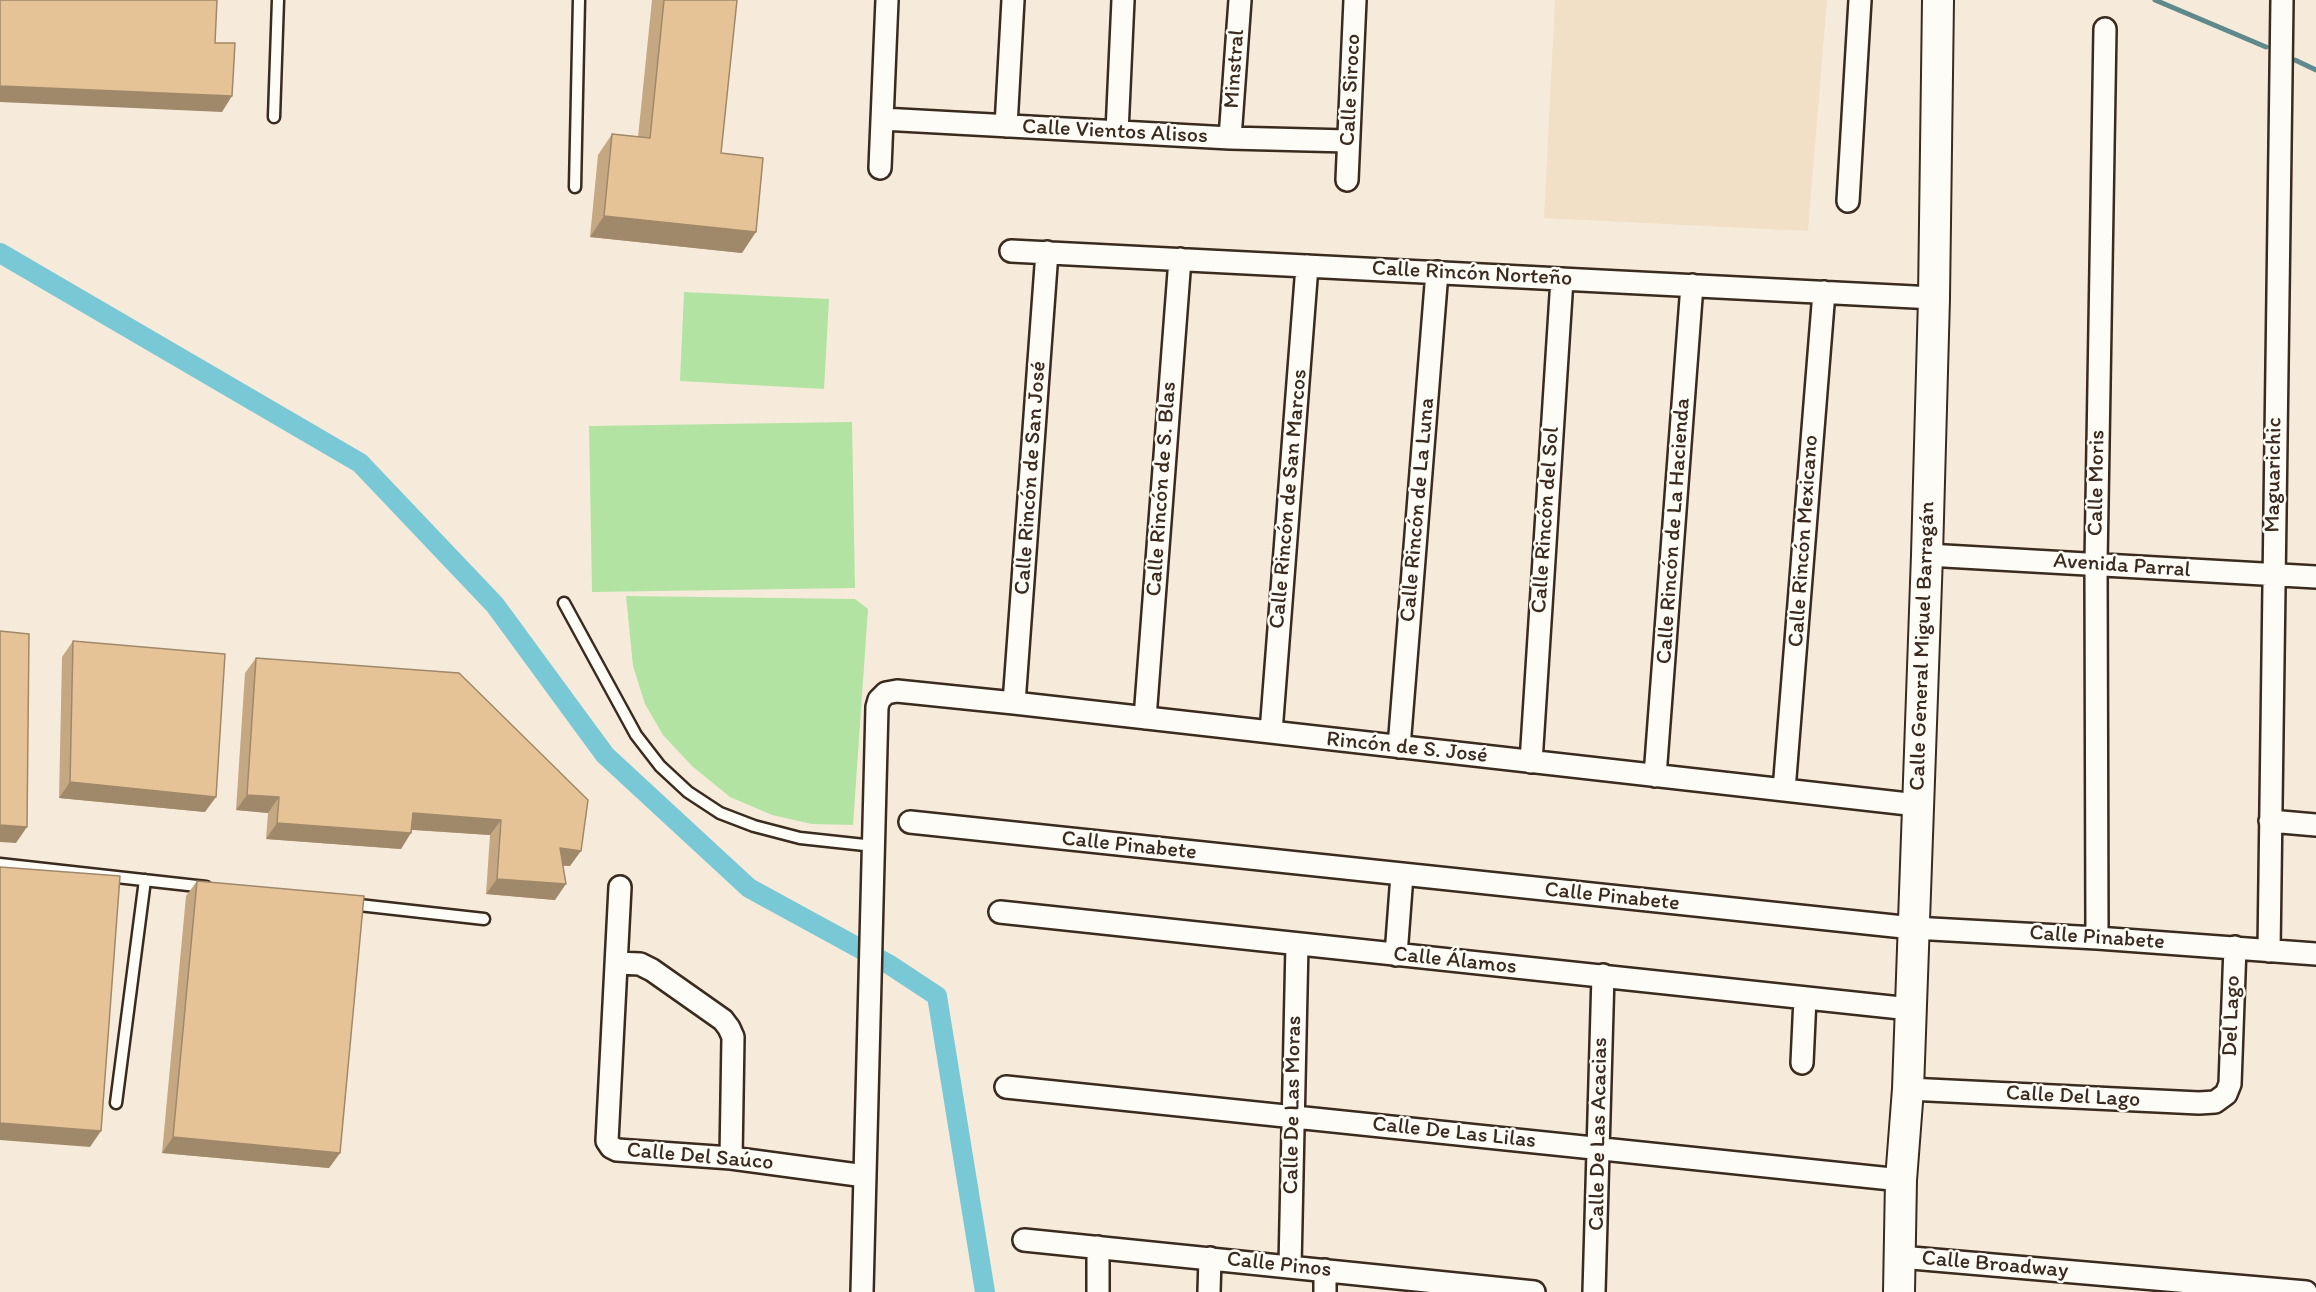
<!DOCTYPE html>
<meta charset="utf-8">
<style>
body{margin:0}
canvas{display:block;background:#f6ebda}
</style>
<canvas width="2316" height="1292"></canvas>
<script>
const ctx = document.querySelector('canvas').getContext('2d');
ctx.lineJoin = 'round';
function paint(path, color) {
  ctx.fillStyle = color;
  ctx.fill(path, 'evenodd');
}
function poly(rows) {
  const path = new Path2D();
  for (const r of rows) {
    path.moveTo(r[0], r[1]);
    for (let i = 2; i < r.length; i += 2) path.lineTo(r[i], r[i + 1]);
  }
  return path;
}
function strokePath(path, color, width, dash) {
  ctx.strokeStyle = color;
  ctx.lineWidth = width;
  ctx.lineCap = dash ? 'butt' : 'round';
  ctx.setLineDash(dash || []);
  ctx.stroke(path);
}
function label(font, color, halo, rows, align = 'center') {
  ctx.font = font + ' Itim,sans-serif';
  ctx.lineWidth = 5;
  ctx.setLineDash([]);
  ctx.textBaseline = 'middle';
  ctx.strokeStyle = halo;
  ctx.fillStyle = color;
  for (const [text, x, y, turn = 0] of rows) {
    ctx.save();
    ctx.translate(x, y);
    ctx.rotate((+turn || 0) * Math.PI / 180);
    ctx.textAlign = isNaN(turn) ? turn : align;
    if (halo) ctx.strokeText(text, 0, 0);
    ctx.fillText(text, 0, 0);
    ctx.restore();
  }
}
const built = poly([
 [1555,0,1827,0,1808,231,1544,218]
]);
const green = poly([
 [684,292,829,299,824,389,680,381],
 [852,422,855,588,592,592,589,426],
 [626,596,855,599,868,609,853,825,812,824,772,815,730,797,692,766,663,735,645,704,633,666]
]);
const stream = poly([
 [2155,0,2266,47],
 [2295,60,2316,70]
]);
const canal = poly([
 [0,253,360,463,495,605,605,755,749,888,890,965,937,996,985,1292]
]);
const lane = poly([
 [274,117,278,0],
 [575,187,579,0],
 [564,603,636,735,660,766,688,792,720,813,754,826,800,838,874,846],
 [0,864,206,887],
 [350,904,484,919],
 [116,1103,145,880]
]);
const street = poly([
 [882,119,1230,138,1348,141],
 [1006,126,1013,0],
 [1117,132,1123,0],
 [1230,138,1240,0],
 [880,168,887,0],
 [1347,180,1355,0],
 [1848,201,1860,0],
 [1011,251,1934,298],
 [1927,555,2316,577],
 [1014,703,1047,252],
 [1145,718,1180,259],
 [1271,732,1307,266],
 [1399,747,1437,272],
 [1531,762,1562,279],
 [1655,776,1692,285],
 [1784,790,1824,292],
 [2270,821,2316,825],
 [910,822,1913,928,2097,938,2316,954],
 [620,887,607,1141,611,1147,617,1150,731,1158,865,1176],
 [1000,912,1910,1009],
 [2097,938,2096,563,2105,29],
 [2269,951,2282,0],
 [1396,955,1402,875],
 [617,963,640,964,652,970,723,1020,729,1028,733,1037,731,1158],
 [1802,1063,1805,998],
 [1006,1087,1901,1180],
 [1908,1089,2199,1103,2215,1102,2226,1094,2230,1084,2235,947],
 [1024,1240,1534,1292],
 [1900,1257,2306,1292],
 [1290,1266,1297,944],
 [862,1292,877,707,879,700,886,693,897,691,1014,703,1917,805],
 [1098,1292,1098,1247],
 [1209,1292,1210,1258],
 [1325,1292,1325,1270],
 [1594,1292,1603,975]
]);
const secondary = poly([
 [1899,1292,1901,1180,1908,1089,1927,555,1934,298,1938,0]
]);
const wall = poly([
 [652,0,737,0,721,153,742,253,590,237,598,155,612,134,638,137],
 [73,641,205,812,59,798,62,657],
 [256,658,459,673,570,866,563,866,555,900,486,894,490,835,412,830,401,849,266,839,268,813,236,810,245,673],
 [197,881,340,1153,329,1168,162,1153,186,896]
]);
const shadedWall = poly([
 [0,86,232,96,222,112,0,102],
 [604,216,756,232,742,253,590,237],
 [70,782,216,797,205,812,59,798],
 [247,795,279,797,268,813,236,810],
 [413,813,501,820,490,835,402,829],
 [277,823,411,833,401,849,266,839],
 [0,825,27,827,16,843,0,842],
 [560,848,581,851,570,866,549,864],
 [497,879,566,884,555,900,486,894],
 [0,1123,101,1131,90,1147,0,1140],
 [173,1137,340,1153,329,1168,162,1153]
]);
const building = poly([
 [0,0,217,0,215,43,235,43,232,96,0,86,0,0],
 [664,0,737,0,721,153,763,158,756,232,604,216,612,134,650,138,664,0],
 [0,631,29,634,27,827,0,825,0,631],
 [73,641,225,654,216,797,70,782,73,641],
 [256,658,459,673,588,800,581,851,560,848,566,884,497,879,501,820,413,813,411,833,277,823,279,797,247,795,256,658],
 [0,867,120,876,101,1131,0,1123,0,867],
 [197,881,364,896,340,1153,173,1137,197,881]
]);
const streetNames = [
 ["Minstral",1235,69,-86],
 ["Calle Siroco",1351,90,-87],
 ["Calle Vientos Alisos",1115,132,3],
 ["Calle Rincón Norteño",1472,274,3],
 ["Maguarichic",2274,475,-89],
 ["Calle Rincón de San José",1031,478,-86],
 ["Calle Moris",2097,483,-89],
 ["Calle Rincón de S. Blas",1162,489,-86],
 ["Calle Rincón de San Marcos",1289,499,-85],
 ["Calle Rincón de La Luna",1418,510,-85],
 ["Calle Rincón del Sol",1546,520,-86],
 ["Calle Rincón de La Hacienda",1674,531,-86],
 ["Calle Rincón Mexicano",1804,541,-86],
 ["Avenida Parral",2122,566,4],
 ["Calle General Miguel Barragán",1923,646,-88],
 ["Rincón de S. José",1407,748,6],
 ["Calle Pinabete",1129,846,6],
 ["Calle Pinabete",1612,897,6],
 ["Calle Pinabete",2097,938,4],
 ["Calle Álamos",1455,961,6],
 ["Del Lago",2232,1016,-88],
 ["Calle Del Lago",2073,1097,3],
 ["Calle De Las Moras",1293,1105,-89],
 ["Calle De Las Lilas",1454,1133,6],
 ["Calle De Las Acacias",1599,1134,-89],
 ["Calle Del Saúco",700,1157,5],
 ["Calle Pinos",1279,1265,6],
 ["Calle Broadway",1995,1265,5]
];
paint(built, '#f1dfc6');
paint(green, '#b2e3a3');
strokePath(stream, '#60898c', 5);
strokePath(canal, '#79c8d5', 20);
strokePath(lane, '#3b2a1e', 15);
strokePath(street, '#3b2a1e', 26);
strokePath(secondary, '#3b2a1e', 34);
strokePath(lane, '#fdfcf7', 10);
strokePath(street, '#fdfcf7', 21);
strokePath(secondary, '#fdfcf7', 30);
paint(wall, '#c5a882');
paint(shadedWall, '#a0886a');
paint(building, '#e5c397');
strokePath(building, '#a0886a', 1.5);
label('22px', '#3b2a1e', '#fdfcf7', streetNames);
</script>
